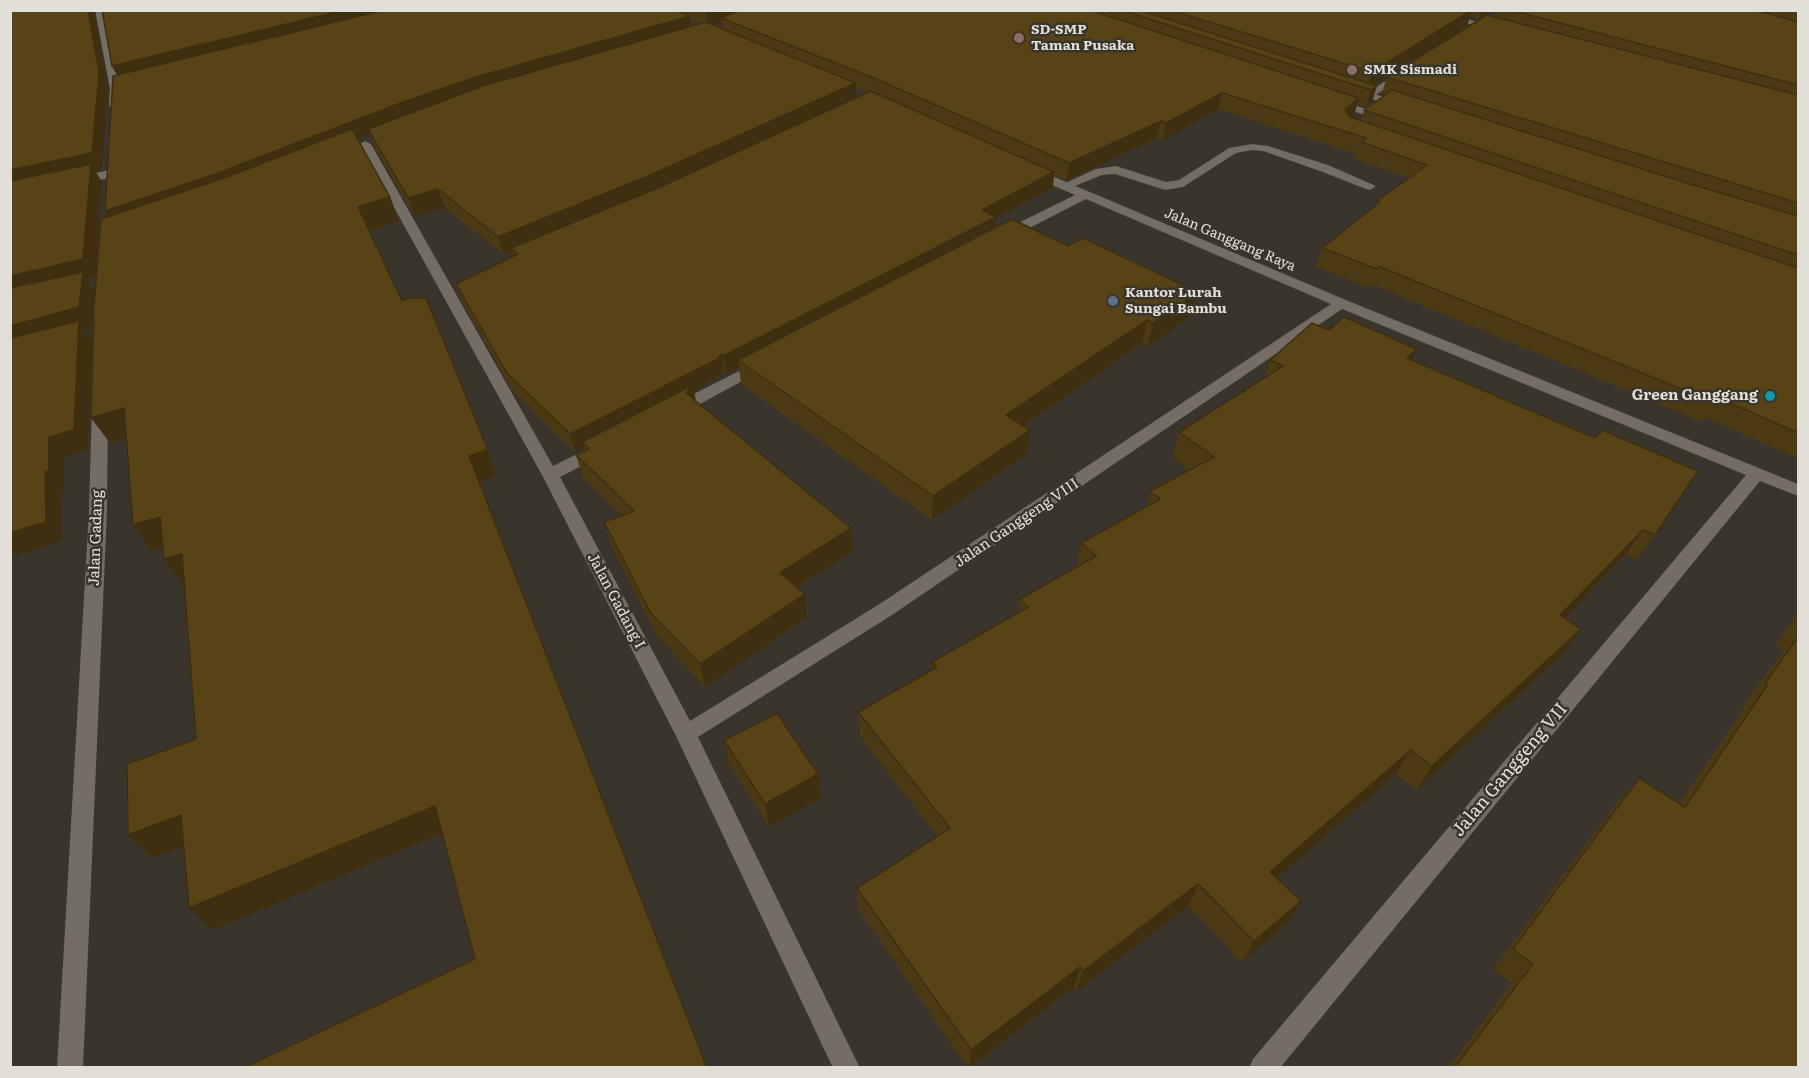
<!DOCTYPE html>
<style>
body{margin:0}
#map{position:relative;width:1809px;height:1078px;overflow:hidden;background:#3a352c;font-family:Literata,serif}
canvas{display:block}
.frame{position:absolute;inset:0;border:12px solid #e2dfd9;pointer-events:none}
</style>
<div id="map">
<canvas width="1809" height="1078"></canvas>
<div class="frame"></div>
</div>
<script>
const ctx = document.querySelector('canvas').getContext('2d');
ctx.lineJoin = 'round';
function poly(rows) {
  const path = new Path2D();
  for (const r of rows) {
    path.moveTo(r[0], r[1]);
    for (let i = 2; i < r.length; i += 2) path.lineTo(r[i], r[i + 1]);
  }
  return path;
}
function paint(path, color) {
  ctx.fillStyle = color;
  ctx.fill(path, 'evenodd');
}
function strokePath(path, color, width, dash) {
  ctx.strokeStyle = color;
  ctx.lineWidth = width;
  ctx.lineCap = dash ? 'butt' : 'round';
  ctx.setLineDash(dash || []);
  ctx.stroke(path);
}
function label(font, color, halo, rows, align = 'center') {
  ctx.font = font + ' Literata,serif';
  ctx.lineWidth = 5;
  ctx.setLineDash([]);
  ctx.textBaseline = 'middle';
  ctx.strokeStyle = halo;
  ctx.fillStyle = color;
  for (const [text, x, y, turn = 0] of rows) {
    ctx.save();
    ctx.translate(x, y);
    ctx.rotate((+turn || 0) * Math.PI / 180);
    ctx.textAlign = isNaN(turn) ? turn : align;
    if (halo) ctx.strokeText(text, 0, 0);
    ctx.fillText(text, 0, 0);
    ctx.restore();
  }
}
const lane = poly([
 [1252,144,1268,146,1328,165,1376,186,1370,190,1366,189,1320,171,1263,151,1252,150,1236,153,1183,187,1165,190,1115,174,1102,175,1065,190,1059,186,1096,169,1116,166,1166,182,1179,180,1229,148,1252,144]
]);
const street = poly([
 [95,10,105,10,120,89,119,106,114,109,109,106,110,89,95,10],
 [1422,10,1438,10,1503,30,1498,33,1422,10],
 [1405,69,1409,70,1409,74,1372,97,1368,98,1363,95,1405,69],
 [1332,98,1372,111,1374,113,1368,116,1328,103,1327,101,1332,98],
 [365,141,371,144,553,466,593,446,605,446,607,450,605,454,560,477,690,721,878,605,1331,304,1086,199,1008,239,998,239,996,236,998,233,1075,195,1029,175,1029,169,1033,168,1346,300,1798,484,1798,496,1760,481,1280,1068,1249,1068,1253,1059,1746,475,1342,309,892,615,698,737,860,1068,833,1068,677,738,542,475,359,144,365,141],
 [110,170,116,174,114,177,76,185,70,181,72,178,110,170],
 [761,360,766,362,769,365,766,368,680,415,674,416,666,411,668,407,761,360],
 [100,401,108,406,107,510,83,1068,57,1068,89,510,92,406,100,401]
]);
const secondary = poly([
 [1349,86,1407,104,1408,106,1403,109,1345,91,1345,87,1349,86]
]);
const wall = poly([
 [102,10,1491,10,1479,19,1470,16,1467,26,1373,84,1372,102,1366,106,1357,104,1354,115,1350,117,1361,121,1364,110,1386,95,1382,93,1387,77,1495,17,1498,10,1798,10,1798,459,1706,417,1702,422,1371,284,1370,288,1316,267,1322,248,1376,205,1377,201,1409,178,1355,159,1357,154,1218,109,1163,140,1157,138,1067,180,1054,175,1053,188,996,218,995,228,1193,315,1148,346,1142,343,1023,426,1030,430,1027,454,932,520,741,384,739,367,726,373,724,372,720,376,694,390,696,402,853,551,796,587,805,594,807,617,705,687,656,634,611,545,604,522,621,515,583,478,576,455,585,451,584,448,575,452,513,391,462,301,456,284,513,256,512,252,504,255,445,208,415,216,374,146,370,134,358,139,390,197,399,221,369,231,402,301,497,476,479,482,475,959,442,833,213,930,184,846,152,858,128,835,196,739,184,584,183,585,164,559,163,548,152,551,126,438,110,443,108,216,117,75,112,66],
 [691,19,701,24,692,26],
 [722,22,723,29,713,25],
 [856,88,868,92,856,98],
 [1329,330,1417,349,1412,360,1655,535,1636,560,1625,555,1564,618,1563,654,1417,790,1396,774,1277,878,1288,923,1242,962,1189,906,1077,991,1074,987,970,1068,968,1068,858,909,857,888,937,836,860,736,858,712,932,670,932,662,1018,613,1020,599,1077,567,1081,543,1147,506,1150,491,1190,470,1173,457,1179,432,1265,378,1270,360],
 [1798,613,1798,1068,1448,1068,1512,983,1493,969,1618,801,1639,778,1680,803,1744,708,1742,707,1783,651,1775,646],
 [724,740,818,774,821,798,769,827,729,764]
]);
const shadedWall = poly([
 [88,10,94,10,108,89,102,170,96,172,102,182,95,277,87,279,95,291,92,326,84,328,92,340,88,449,64,457,64,491,61,492,62,541,10,557,10,170],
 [345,10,414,10,121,82,112,66],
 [708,10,756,10,721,18,722,22,708,27,706,11],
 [1472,10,1467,26,1367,89,1372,72],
 [1482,10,1491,10,1479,19],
 [690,16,692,32,368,129,370,134,226,191,115,229,105,211,398,104,473,78],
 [856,83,856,100,651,194,511,248,512,252,504,255,498,237],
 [1377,86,1372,102,1366,106,1371,90],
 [1222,93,1218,109,1163,140,1166,123],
 [1359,98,1354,115,1340,126,1345,109],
 [1161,121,1157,138,1067,180,1069,163],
 [1054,172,1053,188,996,218,995,234,738,360,739,367,726,373,723,356,982,210],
 [438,189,445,208,415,216,408,198],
 [390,197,399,221,368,231,358,207],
 [1198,292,1193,315,1148,346,1153,323],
 [1147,320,1142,343,1004,439,1006,415],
 [1417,349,1406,374,1407,358],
 [721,354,724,372,720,376,694,390,697,407,582,442,584,448,575,452,570,434],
 [124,408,141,434,110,443,91,418],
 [1030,430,1027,454,932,520,933,496],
 [488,450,497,476,479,482,469,456],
 [160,517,179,543,152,551,133,525],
 [851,528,853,551,782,596,780,573],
 [1643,530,1625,555,1543,640,1560,615],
 [182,554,200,579,183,585,164,559],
 [805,594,807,617,705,687,700,664],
 [1581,629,1563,654,1417,790,1432,766],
 [1411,750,1396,774,1259,894,1270,872],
 [818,774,821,798,769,827,765,804],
 [435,806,449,830,213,930,189,908],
 [181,815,204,838,152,858,128,835],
 [1198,884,1189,906,1077,991,1083,971],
 [1301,901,1288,923,1242,962,1254,941],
 [1080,967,1074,987,969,1068,971,1050]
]);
const building = poly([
 [10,10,88,10,99,73,92,153,10,170,10,10],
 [102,10,345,10,112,66,102,10],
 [384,10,677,10,690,16,473,78,398,104,218,173,105,211,113,76,384,10],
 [741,10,1090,10,1359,98,1345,109,1350,117,1798,268,1798,433,1719,398,1716,403,1378,266,1377,269,1322,248,1380,202,1377,201,1427,165,1361,142,1366,138,1222,93,1166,123,1161,121,1069,163,876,79,721,18,741,10],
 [1121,10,1139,10,1377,86,1371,90,1121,10],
 [1170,10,1472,10,1372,72,1170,10],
 [1510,10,1755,10,1798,22,1798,85,1510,10],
 [1487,15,1798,95,1798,203,1387,77,1487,15],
 [706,22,856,83,648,176,498,237,438,189,408,198,368,129,483,86,706,22],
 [1392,90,1687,183,1798,216,1798,255,1364,110,1392,90],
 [871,91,1054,172,982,210,996,217,723,356,721,354,718,359,570,434,507,373,456,284,518,254,511,248,658,188,871,91],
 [352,129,390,197,358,207,402,301,408,298,426,298,488,450,469,456,707,1068,243,1068,475,959,435,806,189,908,181,815,128,835,127,764,196,739,182,554,164,559,160,517,133,525,124,408,91,418,94,306,101,219,224,178,352,129],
 [91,164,83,259,10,276,10,181,91,164],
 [1012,219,1068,246,1083,238,1198,292,1153,323,1147,320,1006,415,1030,430,933,496,738,360,1012,219],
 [83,272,79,307,10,326,10,288,83,272],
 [1344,317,1417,349,1407,358,1595,438,1602,430,1698,471,1655,535,1643,530,1560,615,1581,629,1432,766,1411,750,1270,872,1301,901,1254,941,1198,884,1083,971,1080,967,971,1050,857,888,950,828,858,712,937,667,932,662,1028,607,1020,599,1096,556,1081,543,1160,499,1150,491,1214,457,1179,432,1283,366,1270,360,1312,323,1329,330,1344,317],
 [79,321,74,430,49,437,49,471,45,472,46,522,10,533,10,338,79,321],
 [693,385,686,393,851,528,780,573,805,594,700,664,650,612,604,522,634,511,576,455,589,449,582,442,693,385],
 [1798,637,1798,1068,1454,1068,1533,964,1513,949,1639,778,1685,807,1768,684,1765,683,1798,637],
 [777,713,818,774,765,804,724,740,777,713]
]);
const markers = [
 [1019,38,6,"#8d6e63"],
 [1352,70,6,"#8d6e63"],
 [1113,301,6,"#5c6f8a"],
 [1770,396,6,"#0f9aa8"]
];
const farPoinames = [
 ["SD-SMP",1031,30],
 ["Taman Pusaka",1031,46],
 ["SMK Sismadi",1364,70],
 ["Kantor Lurah",1125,293],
 ["Sungai Bambu",1125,309]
];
const farStreetnames = [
 ["Jalan Ganggang Raya",1230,240,23]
];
const poiNames = [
 ["Green Ganggang",1758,396]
];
const streetNames = [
 ["Jalan Ganggeng VIII",1017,523,-34],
 ["Jalan Gadang",96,538,-88],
 ["Jalan Gadang I",616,601,62]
];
const nearStreetnames = [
 ["Jalan Ganggeng VII",1510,770,-50]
];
paint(lane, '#736d63');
paint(street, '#736d63');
paint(secondary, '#736d63');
paint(wall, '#4c3a14');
paint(shadedWall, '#3e2f10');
paint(building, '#584317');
strokePath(building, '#3e2f10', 1.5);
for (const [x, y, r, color] of markers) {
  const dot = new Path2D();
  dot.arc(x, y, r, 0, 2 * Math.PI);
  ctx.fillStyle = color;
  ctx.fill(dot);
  strokePath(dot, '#3a352c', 2);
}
label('bold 14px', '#e2dfd9', '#3a352c', farPoinames, 'left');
label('14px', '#e2dfd9', '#3a352c', farStreetnames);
label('bold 15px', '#e2dfd9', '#3a352c', poiNames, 'right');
label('15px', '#e2dfd9', '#3a352c', streetNames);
label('18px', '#e2dfd9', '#3a352c', nearStreetnames);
</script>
